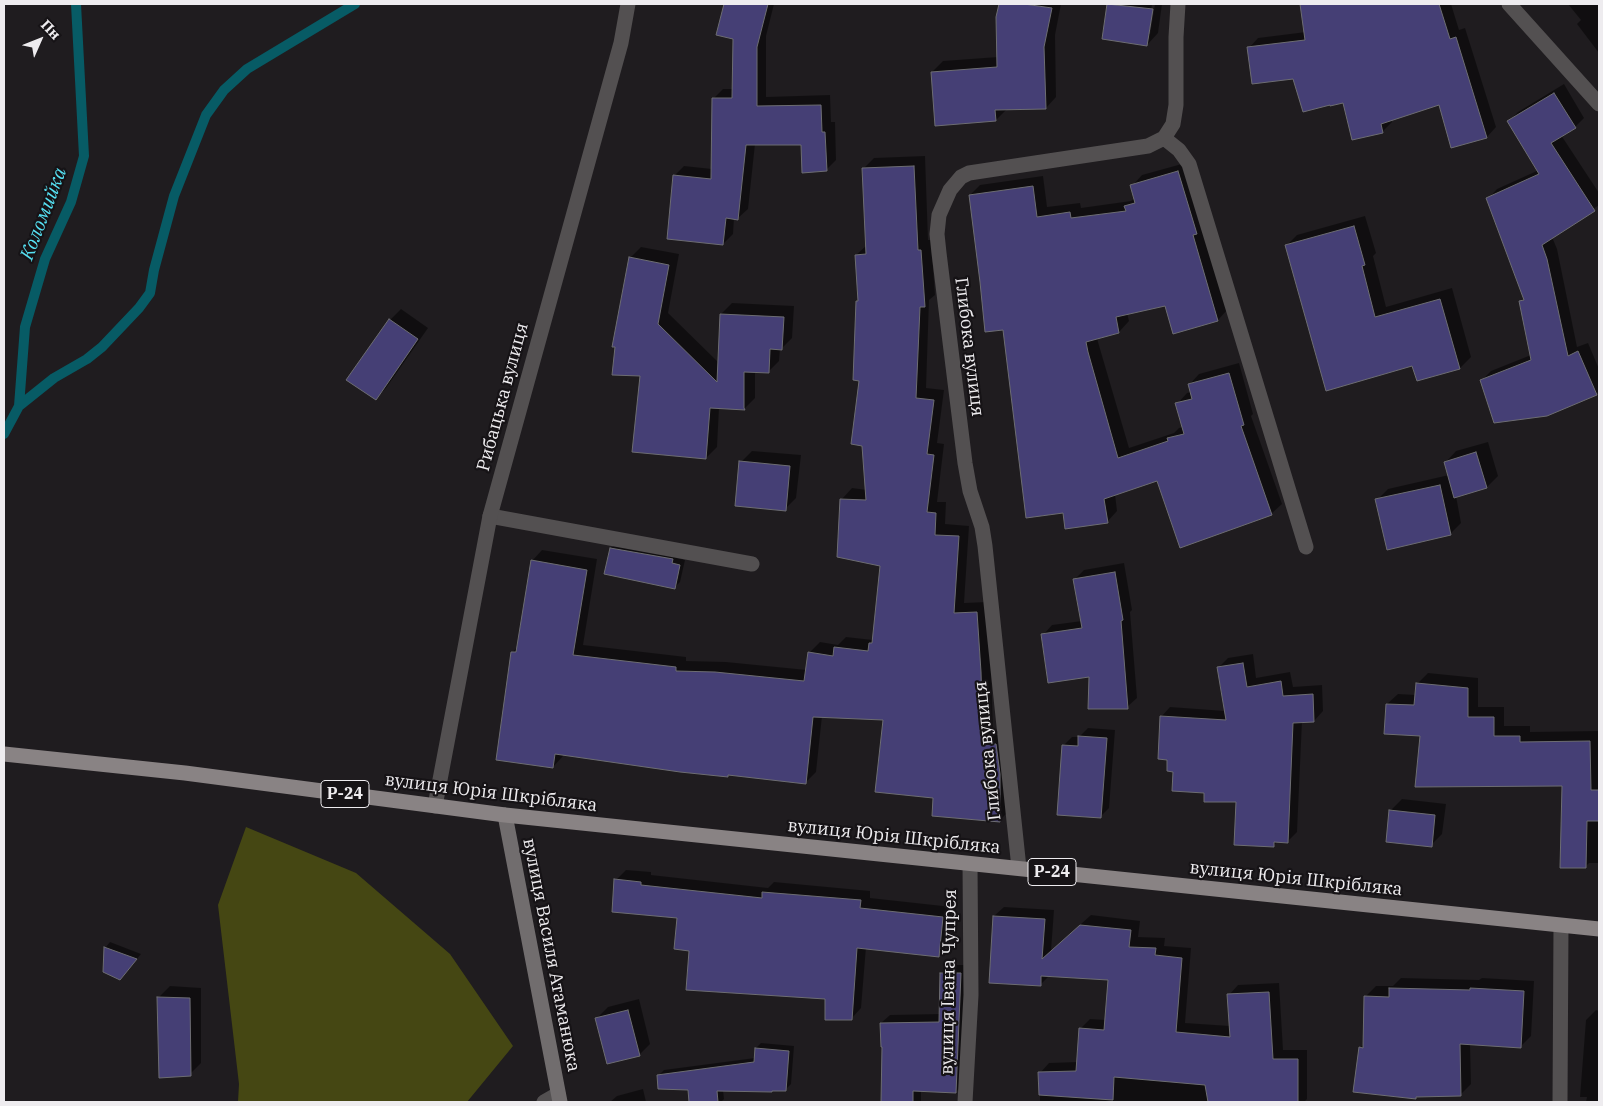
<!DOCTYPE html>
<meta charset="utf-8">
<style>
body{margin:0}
#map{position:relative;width:1603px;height:1106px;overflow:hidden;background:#1f1c1f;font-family:"IBM Plex Serif",serif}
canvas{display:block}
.frame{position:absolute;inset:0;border:5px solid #eeecef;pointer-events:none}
.north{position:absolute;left:15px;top:15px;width:50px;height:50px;-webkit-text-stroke:4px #161316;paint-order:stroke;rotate:46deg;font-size:14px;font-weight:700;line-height:20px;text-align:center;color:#eeecef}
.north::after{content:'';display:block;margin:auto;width:18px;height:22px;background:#eeecef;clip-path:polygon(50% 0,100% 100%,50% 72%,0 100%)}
</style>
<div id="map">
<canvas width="1603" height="1106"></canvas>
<div class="frame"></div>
<div class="north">Пн</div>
</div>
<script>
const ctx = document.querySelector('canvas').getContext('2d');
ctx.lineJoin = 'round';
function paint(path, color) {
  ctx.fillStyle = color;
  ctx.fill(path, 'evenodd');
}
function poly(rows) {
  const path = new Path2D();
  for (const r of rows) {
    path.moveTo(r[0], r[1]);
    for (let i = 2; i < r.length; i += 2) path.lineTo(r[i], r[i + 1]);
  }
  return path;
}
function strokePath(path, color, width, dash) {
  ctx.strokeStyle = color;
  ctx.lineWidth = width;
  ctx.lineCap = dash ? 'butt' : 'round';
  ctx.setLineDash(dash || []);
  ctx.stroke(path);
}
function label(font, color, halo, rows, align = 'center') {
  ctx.font = font + ' "IBM Plex Serif",serif';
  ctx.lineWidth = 4.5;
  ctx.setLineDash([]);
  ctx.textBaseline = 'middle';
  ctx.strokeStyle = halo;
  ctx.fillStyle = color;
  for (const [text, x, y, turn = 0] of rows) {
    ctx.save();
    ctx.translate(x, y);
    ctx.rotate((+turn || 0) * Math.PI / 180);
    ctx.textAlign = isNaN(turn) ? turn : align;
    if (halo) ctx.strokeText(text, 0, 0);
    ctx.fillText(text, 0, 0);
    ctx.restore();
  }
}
const forest = poly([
 [246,827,356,873,450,954,513,1046,467,1102,238,1102,239,1084,218,905]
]);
const shadow = poly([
 [725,4,774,4,766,36,766,97,830,95,831,122,835,122,836,160,826,170,802,144,755,144,748,209,738,218,734,218,733,234,723,244,674,176,684,166,712,169,713,99,723,89,733,89,735,38,717,34],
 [1000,4,1061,4,1055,35,1056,97,1046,108,1007,109,996,120,932,72,943,61,998,57,998,17],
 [1108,4,1152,4,1148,34,1150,34,1155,4,1162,4,1158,33,1147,45,1104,38],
 [1301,4,1451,4,1459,30,1465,28,1496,127,1487,137,1440,104,1391,119,1392,122,1382,132,1344,102,1294,78,1249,48,1258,38,1306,32],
 [1568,4,1599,4,1599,53,1577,24,1581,20],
 [1564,84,1584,118,1575,127,1561,135,1599,193,1599,205,1552,237,1557,249,1577,347,1588,343,1599,369,1599,391,1596,394,1481,381,1491,371,1531,355,1520,302,1524,298,1488,199,1497,189,1539,170,1509,121,1518,112],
 [925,156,928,240,931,240,935,295,929,300,926,388,944,390,937,443,944,444,937,502,946,502,945,524,969,526,964,603,987,602,991,660,993,735,1007,734,1010,810,1000,820,884,719,822,716,816,772,805,783,564,754,563,756,553,767,512,653,518,646,532,561,542,550,597,559,583,645,686,657,686,661,726,662,807,670,809,653,820,642,838,645,846,637,873,640,882,565,842,499,852,488,867,490,857,302,859,299,856,255,867,245,863,169,874,158],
 [1189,162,1228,309,1218,320,1174,332,1165,304,1127,313,1129,321,1119,332,1097,337,1098,342,1129,448,1174,433,1179,428,1183,427,1177,404,1187,393,1191,392,1189,385,1199,374,1239,363,1253,414,1251,416,1282,504,1271,514,1158,479,1115,494,1117,511,1107,522,1064,512,1004,329,970,195,980,185,1043,176,1047,207,1080,203,1081,208,1131,201,1135,198,1132,186,1142,175],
 [1365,216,1376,253,1373,256,1386,307,1452,288,1471,357,1460,368,1413,365,1286,246,1297,235],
 [641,247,679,254,668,313,719,363,721,314,732,303,794,306,792,338,782,348,780,348,779,361,768,372,755,371,755,398,745,408,719,408,717,447,706,458,642,375,630,258],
 [401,309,428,328,386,388,375,399,390,320],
 [1488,442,1498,476,1487,487,1456,496,1461,523,1450,534,1377,500,1388,489,1449,475,1445,463,1456,451],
 [752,451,801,455,796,498,785,509,741,462],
 [617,543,677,554,677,558,685,560,680,582,674,588,606,574,611,548],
 [1124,563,1132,610,1130,612,1137,698,1127,707,1043,635,1052,625,1082,621,1075,579,1084,570],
 [1253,654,1256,678,1290,672,1293,687,1322,685,1323,711,1314,721,1302,721,1297,832,1287,842,1278,841,1273,846,1237,800,1205,791,1174,771,1169,758,1161,717,1170,707,1225,711,1218,668,1228,658],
 [1428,673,1478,678,1478,707,1504,707,1504,726,1530,726,1530,732,1599,731,1599,863,1589,863,1585,867,1563,785,1421,735,1387,704,1398,694,1416,695,1418,683],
 [1088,728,1115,730,1109,808,1100,817,1064,745,1072,737,1079,737],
 [1402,799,1446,804,1442,834,1431,845,1391,810],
 [626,870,651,872,651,875,768,888,774,882,870,891,870,898,952,907,948,945,938,955,866,947,861,1008,851,1019,826,997,690,950,678,917,616,880],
 [1004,907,1054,910,1051,951,1091,915,1140,921,1138,937,1165,938,1164,946,1191,948,1185,1023,1230,1026,1229,995,1238,985,1279,983,1283,1050,1307,1050,1307,1099,1304,1102,1040,1102,1040,1073,1049,1063,1078,1062,1080,1029,1090,1019,1106,1020,1110,979,1050,975,1040,985,994,916],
 [110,942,141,954,125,973,105,948],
 [950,965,970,965,964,1083,956,1092,921,1090,921,1102,883,1102,883,1046,881,1023,890,1015,941,1014,942,973],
 [1401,978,1479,980,1482,978,1534,981,1531,1036,1520,1047,1470,1044,1471,1084,1460,1095,1418,1095,1416,1097,1360,1048,1364,1044,1365,997,1376,986,1393,986],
 [170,986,201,988,201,1063,190,1074,160,1077,159,997],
 [639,999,650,1044,639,1055,597,1018,608,1007],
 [1596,1010,1599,1011,1599,1102,1586,1102,1587,1097,1580,1097,1586,1020],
 [761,1043,794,1046,791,1084,785,1090,723,1090,724,1099,721,1102,691,1102,689,1089,659,1075,664,1070,755,1058,756,1048],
 [643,1089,646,1102,610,1102,617,1096]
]);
const stream = poly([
 [19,406,25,327,45,259,71,202,84,156,76,4],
 [4,434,19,406,54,378,87,359,102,347,139,308,150,293,154,270,174,196,206,115,224,90,247,69,355,4]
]);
const building = poly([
 [724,4,768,4,757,47,757,106,821,105,822,132,825,132,827,171,802,173,801,145,746,145,738,220,726,218,723,245,667,239,673,175,711,179,712,98,732,98,733,39,716,35,724,4],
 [999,4,1024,4,1052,8,1044,47,1046,109,995,110,996,121,935,126,931,72,997,67,996,17,999,4],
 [1107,4,1153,9,1147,46,1102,39,1107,4],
 [1300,4,1439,4,1450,39,1456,37,1487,138,1451,148,1439,105,1381,124,1383,133,1352,140,1343,103,1330,106,1330,105,1303,112,1293,79,1252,84,1247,47,1305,40,1300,4],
 [1554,93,1576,128,1551,143,1595,211,1542,245,1547,259,1568,356,1578,351,1597,395,1547,416,1494,423,1480,380,1531,360,1519,301,1524,300,1486,198,1539,174,1507,121,1554,93],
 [914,166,918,250,921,250,925,307,920,307,916,398,934,400,927,454,934,455,927,512,936,513,935,535,959,536,954,613,977,612,981,672,983,745,996,744,1000,774,1000,822,932,816,933,798,875,792,883,720,813,717,806,784,728,775,728,777,680,772,555,754,553,768,496,760,511,652,516,652,531,560,587,570,573,655,676,667,676,671,715,672,804,681,808,652,833,656,834,647,868,651,869,643,872,643,880,566,837,557,840,499,866,500,862,446,851,444,859,381,853,380,856,301,858,301,855,255,866,254,862,168,914,166],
 [1178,171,1197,234,1193,235,1218,321,1173,334,1165,306,1116,317,1119,333,1086,342,1088,352,1118,458,1168,441,1167,438,1184,434,1175,403,1192,399,1188,384,1229,373,1244,425,1241,426,1272,515,1180,548,1157,481,1104,499,1108,523,1065,529,1063,513,1026,518,1003,330,985,332,980,282,969,195,1033,186,1037,217,1070,212,1071,218,1126,211,1124,206,1135,203,1130,185,1178,171],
 [1354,226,1365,265,1362,266,1375,317,1440,299,1460,369,1417,381,1412,366,1326,391,1285,245,1354,226],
 [629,257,669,265,658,324,717,382,720,314,784,317,782,350,770,349,769,373,744,372,744,408,745,410,710,408,706,459,632,452,640,376,612,375,615,347,612,347,629,257],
 [389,319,418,339,376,400,346,380,389,319],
 [1476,452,1487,488,1454,498,1444,462,1476,452],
 [739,461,790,466,786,511,735,506,739,461],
 [1440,485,1451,535,1387,550,1375,499,1440,485],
 [610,548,673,559,672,563,680,565,675,589,604,574,610,548],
 [1115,572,1123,620,1121,621,1128,709,1088,709,1089,677,1048,683,1041,634,1082,628,1073,579,1115,572],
 [1243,663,1247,687,1281,681,1283,696,1313,694,1314,722,1293,723,1288,843,1274,842,1274,847,1234,845,1236,802,1204,802,1204,793,1172,791,1173,772,1167,771,1167,760,1158,759,1160,716,1226,720,1217,667,1243,663],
 [1416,683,1468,688,1468,717,1494,717,1494,736,1520,736,1520,742,1590,741,1591,790,1599,790,1599,821,1587,821,1586,868,1560,868,1562,786,1415,787,1420,736,1384,734,1386,704,1414,705,1416,683],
 [1078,736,1107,738,1101,818,1057,815,1062,745,1078,746,1078,736],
 [1389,810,1435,815,1432,847,1386,842,1389,810],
 [614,879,641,882,641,885,762,898,762,892,861,900,860,908,943,917,939,957,857,948,852,1020,825,1020,825,999,686,990,689,951,674,949,677,918,612,912,614,879],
 [993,916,1045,919,1042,959,1080,925,1131,930,1129,947,1156,948,1155,955,1182,958,1176,1032,1230,1037,1227,994,1269,992,1273,1059,1298,1059,1298,1102,1208,1102,1205,1085,1114,1077,1113,1100,1039,1095,1038,1072,1076,1071,1079,1028,1104,1030,1108,980,1041,976,1041,986,989,983,993,916],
 [104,947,137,959,120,980,103,972,104,947],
 [940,973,961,973,956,1093,913,1091,913,1102,881,1102,882,1047,881,1047,880,1023,939,1022,940,973],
 [1389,988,1470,990,1470,988,1524,991,1521,1048,1460,1044,1461,1096,1416,1097,1416,1099,1353,1092,1359,1047,1363,1048,1364,996,1389,997,1389,988],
 [157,997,190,998,191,1076,159,1078,157,997],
 [628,1010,640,1056,607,1064,595,1018,628,1010],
 [755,1048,789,1051,786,1091,772,1091,772,1092,717,1091,718,1102,689,1102,688,1090,658,1089,657,1075,754,1062,755,1048]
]);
const lane = poly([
 [490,516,752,564],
 [544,1102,558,1094]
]);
const street = poly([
 [1509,4,1599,104],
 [1164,138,1179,150,1189,164,1306,547],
 [435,806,490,516,621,43,628,4],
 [1019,868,985,546,982,527,970,491,965,463,939,253,937,234,939,215,950,190,961,177,969,173,1148,146,1164,138,1173,124,1176,105,1176,37,1178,4],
 [965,1102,971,995,970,864],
 [1560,1102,1561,926]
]);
const secondary = poly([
 [505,815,560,1102]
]);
const primary = poly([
 [4,754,185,773,505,815,1599,929]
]);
const shields = [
 [345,794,48],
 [1052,872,48]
];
const shieldNames = [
 ["Р-24",345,794],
 ["Р-24",1052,872]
];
const streetNames = [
 ["Глибока вулиця",969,347,83],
 ["Рибацька вулиця",503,397,-75],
 ["Глибока вулиця",988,751,-96],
 ["вулиця Юрія Шкрібляка",491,793,7],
 ["вулиця Юрія Шкрібляка",894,837,6],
 ["вулиця Юрія Шкрібляка",1296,879,6],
 ["вулиця Василя Атаманюка",551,955,79],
 ["вулиця Івана Чупрея",949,982,-89]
];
const waterNames = [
 ["Коломийка",44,214,-69]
];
paint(forest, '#454713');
paint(shadow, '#0007');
strokePath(stream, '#075b65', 10);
paint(building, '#453f75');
strokePath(building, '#6d6d72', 1);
strokePath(lane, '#535051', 15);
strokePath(street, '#535051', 15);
strokePath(secondary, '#716d6e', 15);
strokePath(primary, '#898384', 15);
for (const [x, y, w] of shields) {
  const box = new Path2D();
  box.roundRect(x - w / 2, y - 13.5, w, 27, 4);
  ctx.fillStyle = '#161316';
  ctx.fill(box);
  strokePath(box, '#eeecef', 1);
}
label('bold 16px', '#eeecef', null, shieldNames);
label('18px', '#eeecef', '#161316', streetNames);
label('italic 19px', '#56e0f2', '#161316', waterNames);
</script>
